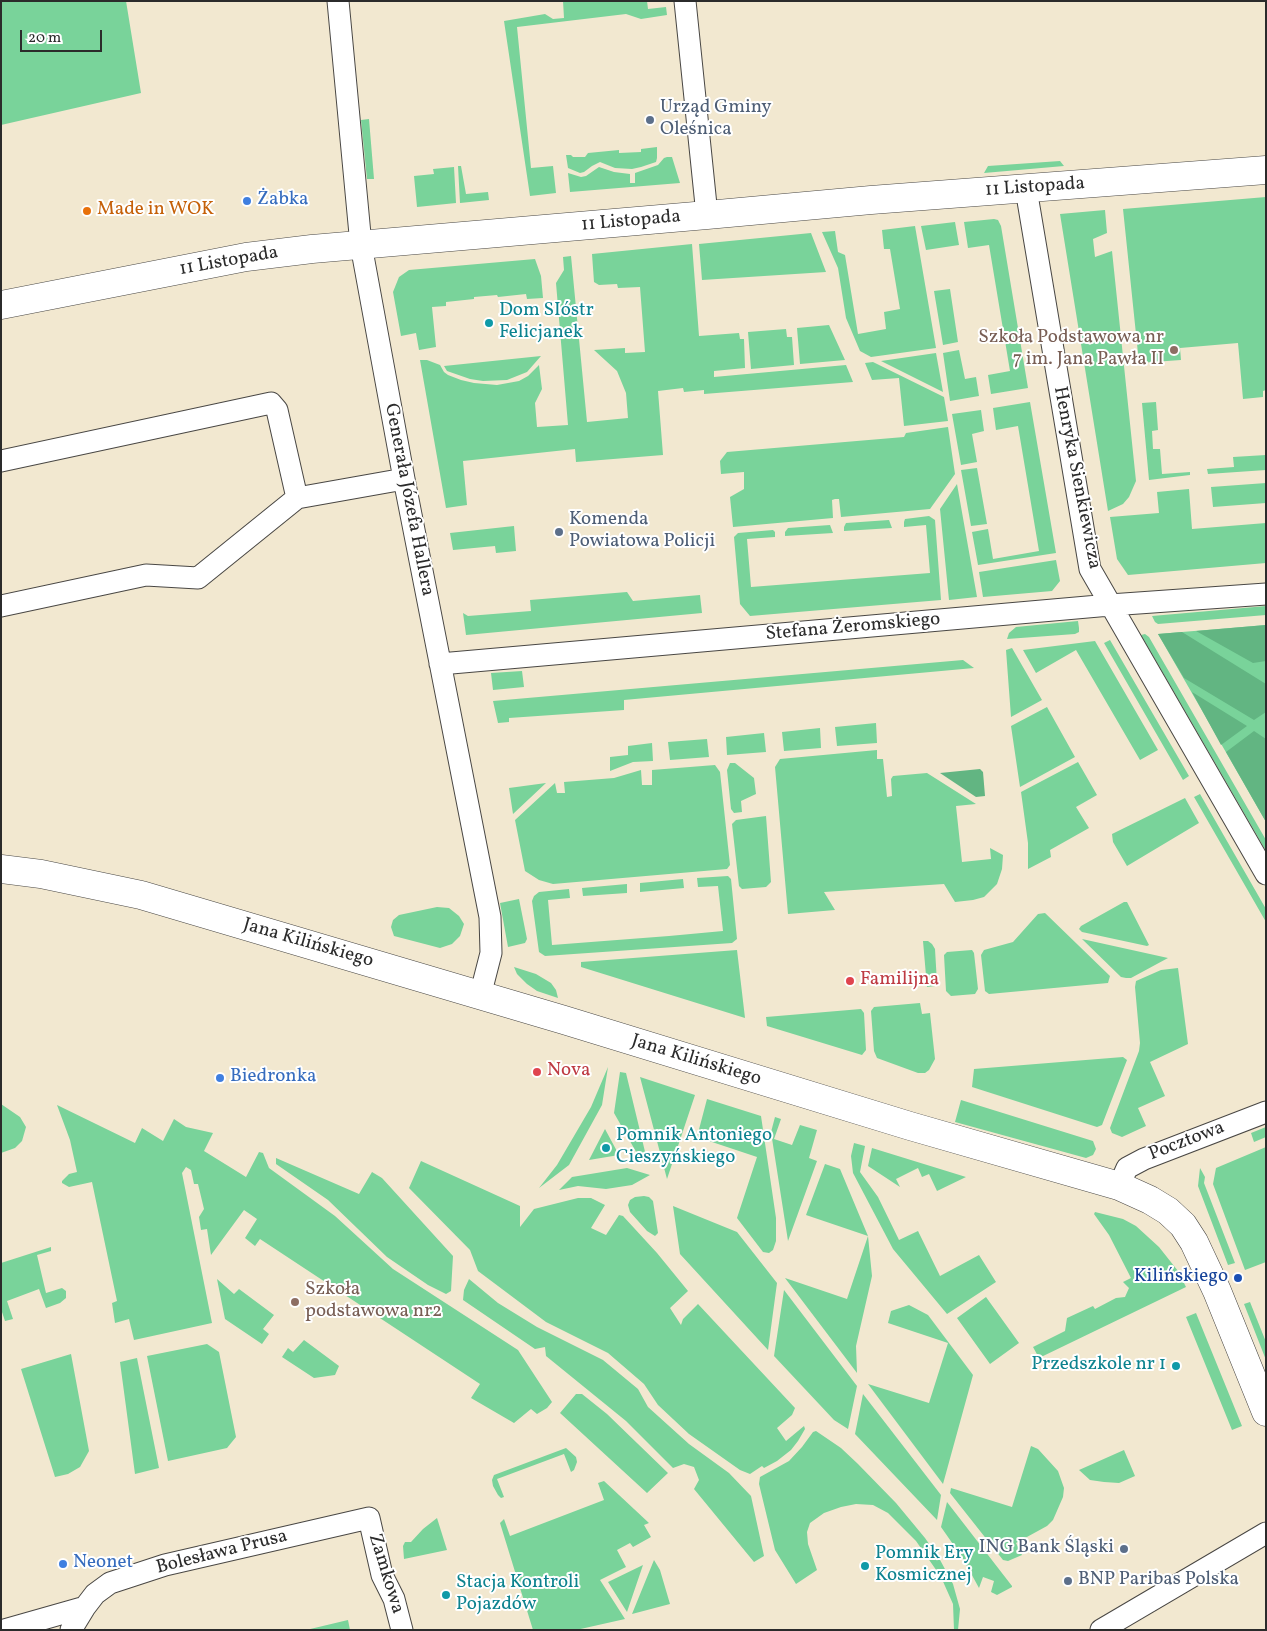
<!DOCTYPE html>
<meta charset="utf-8">
<style>
body{margin:0}
#map{position:relative;width:1267px;height:1631px;overflow:hidden;background:#f2e8d0;font-family:Vollkorn,serif}
canvas{display:block}
.frame{position:absolute;inset:0;border:2px solid #2b2b2b;pointer-events:none}
.scale{position:absolute;left:20px;top:30px;width:82px;height:22px;box-sizing:border-box;border:2px solid #2b2b2b;border-top:0;padding-left:6px;font-size:15px;line-height:18px;white-space:nowrap;color:#2b2b2b;-webkit-text-stroke:4px #fff;paint-order:stroke}
</style>
<div id="map">
<canvas width="1267" height="1631"></canvas>
<div class="frame"></div>
<div class="scale">20 m</div>
</div>
<script>
const ctx = document.querySelector('canvas').getContext('2d');
ctx.lineJoin = 'round';
function paint(path, color) {
  ctx.fillStyle = color;
  ctx.fill(path, 'evenodd');
}
function poly(rows) {
  const path = new Path2D();
  for (const r of rows) {
    path.moveTo(r[0], r[1]);
    for (let i = 2; i < r.length; i += 2) path.lineTo(r[i], r[i + 1]);
  }
  return path;
}
function strokePath(path, color, width, dash) {
  ctx.strokeStyle = color;
  ctx.lineWidth = width;
  ctx.lineCap = dash ? 'butt' : 'round';
  ctx.setLineDash(dash || []);
  ctx.stroke(path);
}
function label(font, color, halo, rows, align = 'center') {
  ctx.font = font + ' Vollkorn,serif';
  ctx.lineWidth = 4;
  ctx.setLineDash([]);
  ctx.textBaseline = 'middle';
  ctx.strokeStyle = halo;
  ctx.fillStyle = color;
  for (const [text, x, y, turn = 0] of rows) {
    ctx.save();
    ctx.translate(x, y);
    ctx.rotate((+turn || 0) * Math.PI / 180);
    ctx.textAlign = isNaN(turn) ? turn : align;
    if (halo) ctx.strokeText(text, 0, 0);
    ctx.fillText(text, 0, 0);
    ctx.restore();
  }
}
const green = poly([
 [1,1,126,1,141,93,1,125],
 [563,1,647,1,648,9,666,7,667,15,641,19,626,14,517,27,531,168,553,166,556,193,530,196,504,21,545,14,553,19,564,18],
 [369,119,374,179,367,179,361,120],
 [657,147,657,158,656,162,641,167,632,169,615,168,600,162,592,166,584,172,580,173,568,168,566,155,571,155,573,157,585,157,588,153,619,150,619,153,641,152,641,149],
 [667,157,672,157,680,183,570,192,568,173,581,177,586,176,599,167,614,172,630,174,630,183,635,183,635,173,658,165,664,158],
 [1060,161,1064,166,984,173,988,166],
 [458,166,461,166,466,194,488,192,489,200,460,203],
 [454,167,456,203,417,207,414,176,434,174,433,169],
 [1266,197,1266,390,1263,391,1263,397,1243,399,1238,343,1180,348,1181,360,1139,363,1123,209],
 [1105,210,1107,233,1093,239,1095,257,1112,251,1136,481,1129,497,1123,504,1108,511,1060,214],
 [994,219,998,220,1001,226,1028,388,991,394,988,375,1010,371,989,245,968,248,964,222],
 [955,222,959,245,926,250,921,226],
 [915,226,936,348,871,357,860,351,846,318,838,268,822,232,835,231,838,252,845,255,858,334,886,329,884,312,900,309,890,249,884,249,882,230],
 [811,233,826,272,702,280,699,244],
 [692,244,699,336,739,333,740,339,744,339,745,368,714,371,714,377,846,365,853,382,704,394,704,390,684,392,683,388,658,391,663,455,576,462,575,449,463,461,467,505,446,508,420,360,427,360,440,365,444,372,448,375,461,380,474,383,497,385,519,381,528,376,539,365,542,389,535,403,537,427,568,425,556,283,564,270,563,257,571,256,587,422,628,418,626,393,617,371,594,350,625,348,625,353,645,352,640,287,618,288,617,284,599,285,594,282,592,254],
 [535,259,541,276,543,298,527,299,526,294,498,297,497,295,474,297,474,299,446,302,446,306,432,307,436,347,419,350,416,333,401,336,393,292,399,277,409,270],
 [950,289,958,342,943,345,934,291],
 [829,325,845,360,800,364,797,328],
 [786,329,787,337,792,337,794,365,751,369,748,332],
 [959,350,965,379,976,377,979,396,950,401,943,353],
 [936,353,943,392,881,361],
 [541,356,527,372,507,380,483,381,470,379,447,371,444,366],
 [873,362,944,397,948,421,904,426,899,378,872,380,865,363],
 [1030,402,1056,553,978,565,972,532,988,529,993,559,1039,551,1018,426,996,430,993,408],
 [1156,402,1158,430,1152,431,1153,449,1160,449,1162,474,1190,472,1190,475,1149,480,1142,403],
 [981,410,984,431,972,434,977,462,961,465,952,414],
 [948,427,955,474,930,509,841,517,839,499,835,499,832,500,833,518,733,527,730,497,744,489,744,472,721,474,720,461,727,452,904,437,906,433],
 [1266,455,1266,470,1208,474,1207,469,1234,467,1233,457],
 [977,468,987,524,971,526,961,470],
 [1266,483,1266,503,1213,507,1211,487],
 [957,484,977,597,949,600,940,509],
 [1189,489,1192,529,1266,523,1266,563,1128,575,1117,559,1110,517,1159,513,1157,492],
 [929,516,935,520,941,600,750,616,740,604,734,537,738,533,773,530,775,532,775,537,747,539,751,587,930,573,926,525,904,527,904,522,905,519],
 [889,520,892,528,844,531,844,527,846,523],
 [830,525,833,533,785,536,785,532,788,528],
 [514,526,516,551,496,553,495,546,453,550,450,533],
 [1056,560,1060,581,1052,591,983,597,979,572],
 [627,592,633,601,700,595,702,613,466,635,463,613,468,616,531,611,530,600],
 [1266,606,1266,615,1158,624,1155,622,1152,616],
 [1078,621,1079,628,1079,632,1075,634,1007,639,1009,633,1016,627],
 [1266,625,1266,822,1158,634],
 [1145,634,1149,637,1266,840,1266,851,1141,635],
 [1110,640,1189,776,1183,780,1104,643],
 [1095,641,1158,750,1140,760,1076,650,1036,673,1023,650],
 [1012,648,1042,700,1011,717,1006,650],
 [963,660,974,668,624,700,624,710,509,718,509,722,498,723,493,701],
 [522,671,524,687,493,690,491,673],
 [1047,707,1075,757,1020,787,1011,726],
 [876,723,877,743,837,746,835,727],
 [820,728,821,748,784,751,782,732],
 [764,733,766,752,727,755,726,737],
 [707,739,709,757,670,760,668,742],
 [652,743,653,761,633,762,610,771,610,757,628,755,628,746],
 [877,750,877,759,883,759,887,797,892,796,891,779,893,776,927,773,976,804,956,806,962,862,991,859,990,848,1003,855,1002,869,997,884,984,897,973,900,955,902,944,884,824,892,835,910,788,914,775,767,780,759],
 [1078,762,1097,795,1076,807,1089,828,1050,850,1051,857,1028,869,1028,843,1021,792],
 [730,763,735,763,754,778,756,794,741,801,742,812,734,813,731,809,727,770],
 [715,765,720,772,730,865,727,869,553,884,539,880,525,871,515,820,555,783,557,793,565,793,564,782,614,778,641,770,642,785,652,785,652,770],
 [546,783,513,814,509,788],
 [1200,794,1266,909,1266,922,1194,797],
 [1185,798,1199,823,1127,866,1113,842,1112,834],
 [766,816,771,882,766,887,742,889,739,886,732,824,736,820],
 [728,876,731,879,737,939,732,943,545,956,539,952,532,901,534,896,539,892,569,889,570,898,548,900,552,945,669,936,723,931,718,886,698,887,697,878],
 [683,879,684,888,640,892,640,883],
 [627,884,627,893,583,896,582,888],
 [519,899,527,939,525,943,508,947,500,903],
 [1124,902,1127,902,1149,945,1147,946,1082,932,1079,929,1081,926],
 [437,907,449,908,459,916,464,924,460,936,452,944,440,948,394,936,391,927,393,920,399,915],
 [1045,913,1110,976,1108,983,989,994,985,991,981,955,984,950,1013,942,1038,914],
 [1082,939,1168,958,1131,978,1126,978,1121,977],
 [923,941,928,941,932,944,935,949,937,983,935,986,927,987],
 [737,950,745,1018,581,967,581,962],
 [972,950,974,953,978,989,975,994,951,996,946,991,944,955,947,952],
 [514,967,536,974,551,983,556,990,558,998,537,991,527,984,517,974],
 [1178,968,1188,1044,1150,1062,1165,1096,1138,1108,1146,1126,1122,1137,1112,1133,1110,1128,1139,1051,1140,1043,1135,987,1136,981,1161,970],
 [920,1003,922,1014,930,1013,935,1059,929,1070,925,1073,918,1073,877,1058,874,1051,871,1011,874,1007],
 [861,1009,864,1013,866,1050,862,1055,767,1026,766,1017],
 [1123,1057,1127,1060,1102,1125,1097,1127,972,1087,974,1069],
 [608,1067,602,1105,569,1165,539,1188,557,1165,591,1107],
 [620,1072,626,1073,647,1160,639,1157,614,1113],
 [640,1077,695,1095,667,1179],
 [707,1099,761,1116,776,1218,776,1241,773,1250,769,1253,763,1252,737,1218,757,1157,697,1137],
 [961,1100,1093,1141,1096,1149,1093,1155,1086,1158,955,1122],
 [1,1104,20,1117,26,1127,22,1141,15,1148,1,1153],
 [57,1105,135,1143,142,1128,163,1141,174,1119,186,1127,213,1133,204,1151,246,1177,259,1152,263,1153,269,1168,335,1216,393,1269,518,1350,552,1402,547,1408,537,1414,531,1409,514,1423,471,1398,480,1384,260,1239,255,1246,245,1238,257,1219,244,1210,211,1255,207,1229,201,1230,199,1217,204,1209,198,1184,194,1184,191,1170,186,1167,182,1173,212,1323,134,1340,129,1319,115,1323,112,1303,117,1301,92,1182,69,1187,62,1183,62,1181,69,1174,77,1172,70,1140],
 [775,1117,781,1119,774,1139,792,1145,800,1125,817,1130,809,1158,817,1161,788,1241,771,1132],
 [1266,1127,1266,1137,1254,1142,1251,1133],
 [605,1129,619,1155,589,1160],
 [854,1143,865,1146,860,1172,878,1197,899,1240,918,1231,940,1276,979,1255,996,1282,947,1314,893,1249,853,1173,851,1156],
 [1266,1147,1266,1262,1245,1270,1213,1184,1216,1168],
 [872,1148,966,1177,937,1191,929,1174,922,1177,918,1168,896,1179,900,1187,868,1166],
 [276,1158,359,1194,372,1172,382,1178,453,1256,451,1291,446,1294,428,1285,387,1257,328,1200,276,1164],
 [421,1161,520,1206,520,1227,534,1209,578,1198,591,1198,605,1205,591,1228,606,1235,619,1215,623,1216,657,1253,688,1291,670,1308,681,1325,683,1319,698,1304,795,1408,792,1415,777,1428,786,1441,804,1426,805,1429,798,1441,791,1450,777,1461,764,1468,762,1466,750,1474,740,1470,689,1434,658,1405,644,1384,608,1353,546,1322,478,1271,470,1250,409,1188],
 [825,1164,840,1169,868,1236,872,1276,856,1346,857,1373,785,1278,847,1299,868,1236,806,1215],
 [627,1168,650,1175,632,1185,606,1189,578,1186,559,1190,572,1177],
 [1200,1168,1205,1177,1204,1183,1235,1263,1228,1265,1198,1186],
 [644,1196,649,1197,653,1201,658,1233,655,1236,647,1231,630,1212,628,1205,630,1200,635,1197],
 [673,1206,737,1232,777,1283,768,1350,680,1254],
 [1095,1212,1123,1219,1136,1226,1159,1247,1178,1271,1186,1287,1039,1358,1033,1347,1065,1331,1067,1318,1093,1306,1095,1309,1116,1298,1125,1297,1129,1288,1123,1282,1131,1278,1109,1235,1094,1214],
 [51,1247,51,1251,37,1255,46,1293,62,1288,66,1291,66,1298,60,1303,46,1308,39,1289,7,1301,13,1319,5,1321,1,1309,1,1263],
 [217,1279,234,1294,239,1289,274,1315,263,1329,269,1334,262,1344,225,1319],
 [469,1279,498,1303,537,1327,603,1360,638,1389,648,1407,689,1444,729,1473,751,1496,764,1556,754,1562,694,1489,699,1480,694,1467,684,1464,673,1468,626,1421,546,1356,545,1347,535,1349,463,1300,464,1290],
 [784,1290,857,1386,848,1429,834,1420,774,1356],
 [986,1297,1019,1343,990,1364,957,1318],
 [1250,1302,1266,1342,1266,1360,1244,1304],
 [909,1305,928,1315,973,1375,943,1484,868,1384,929,1403,948,1343,888,1323,891,1311],
 [1196,1313,1242,1426,1232,1430,1186,1317],
 [304,1340,339,1366,335,1375,314,1378,282,1357,288,1348,293,1352],
 [207,1344,219,1352,236,1437,227,1448,168,1461,147,1356],
 [71,1354,89,1451,80,1467,68,1474,55,1477,21,1369],
 [137,1358,159,1468,135,1474,120,1362],
 [576,1394,582,1394,607,1414,668,1473,647,1493,560,1413],
 [863,1394,941,1495,937,1520,855,1434],
 [816,1431,841,1448,858,1464,896,1503,925,1538,939,1558,953,1584,960,1609,958,1630,954,1630,953,1604,941,1577,916,1541,888,1513,873,1505,856,1504,841,1507,824,1513,810,1523,807,1532,808,1544,817,1570,796,1584,775,1550,759,1484,760,1477,789,1461,802,1447,813,1432],
 [1031,1446,1038,1449,1058,1471,1064,1488,1063,1497,1053,1520,1047,1526,1016,1543,1022,1555,1008,1561,1003,1560,950,1493,951,1488,1012,1507],
 [566,1448,576,1457,577,1462,574,1470,571,1472,564,1454,497,1479,504,1497,501,1498,498,1495,493,1486,492,1480,494,1475],
 [1124,1450,1135,1476,1119,1483,1104,1482,1090,1480,1079,1470],
 [604,1481,649,1523,644,1525,651,1537,633,1547,630,1543,617,1550,626,1567,600,1580,625,1619,576,1630,533,1630,500,1523,504,1519,510,1536,604,1500,598,1483],
 [947,1502,1012,1586,1012,1587,997,1595,991,1592,994,1581,983,1577,979,1588,962,1557,941,1527],
 [437,1518,447,1550,404,1559,403,1546,405,1542,411,1542,423,1529],
 [654,1560,660,1570,670,1604,632,1614],
 [643,1565,627,1612,608,1582],
 [348,1620,350,1630,306,1630]
]);
const forest = poly([
 [1266,625,1266,661,1253,663,1196,631],
 [1182,632,1266,684,1266,712,1254,720,1184,678,1158,634],
 [1192,692,1247,726,1221,745],
 [1254,731,1266,739,1266,822,1226,752],
 [980,769,983,772,985,796,976,797,940,773]
]);
const street = poly([
 [338,1,361,245,404,479,490,917,491,953,480,996],
 [685,1,707,215],
 [1026,189,1090,569,1266,874],
 [1,461,271,403,277,410,297,498],
 [1,606,146,575,198,578,297,498,404,479],
 [440,664,1110,605,1266,594],
 [1119,1186,1127,1168,1144,1159,1266,1112],
 [4,1630,85,1607],
 [71,1630,85,1607,95,1594,110,1583,165,1565,369,1518,382,1575,394,1599,402,1630],
 [1101,1630,1266,1533]
]);
const secondary = poly([
 [1,305,246,257,312,249,707,215,871,200,1266,170],
 [1,869,41,874,141,895,564,1020,910,1126,1119,1186,1150,1200,1168,1211,1183,1225,1194,1242,1217,1291,1266,1412]
]);
const markers = [
 [650,120,5,"#5c6f8a"],
 [247,201,5,"#3f7fe0"],
 [87,211,5,"#e8710a"],
 [489,323,5,"#0f9aa8"],
 [1174,350,5,"#8d6e63"],
 [559,532,5,"#5c6f8a"],
 [850,981,5,"#e0444e"],
 [537,1072,5,"#e0444e"],
 [220,1078,5,"#3f7fe0"],
 [606,1148,5,"#0f9aa8"],
 [1238,1278,5,"#1a4fb4"],
 [295,1302,5,"#8d6e63"],
 [1176,1366,5,"#0f9aa8"],
 [1124,1549,5,"#5c6f8a"],
 [63,1564,5,"#3f7fe0"],
 [865,1566,5,"#0f9aa8"],
 [1068,1581,5,"#5c6f8a"],
 [446,1595,5,"#0f9aa8"]
];
const serviceNames = [
 ["Urząd Gminy",660,109],
 ["Oleśnica",660,131],
 ["Komenda",569,521],
 ["Powiatowa Policji",569,543],
 ["ING Bank Śląski",1114,1549,"right"],
 ["BNP Paribas Polska",1078,1581]
];
const streetNames = [
 ["11 Listopada",1035,188,-4],
 ["11 Listopada",631,222,-5],
 ["11 Listopada",229,262,-10],
 ["Henryka Sienkiewicza",1076,478,79],
 ["Generała Józefa Hallera",408,500,79],
 ["Stefana Żeromskiego",853,628,-5],
 ["Jana Kilińskiego",308,944,16],
 ["Jana Kilińskiego",696,1061,17],
 ["Pocztowa",1187,1142,-21],
 ["Bolesława Prusa",222,1553,-14],
 ["Zamkowa",385,1574,73]
];
const shopNames = [
 ["Żabka",257,201],
 ["Biedronka",230,1078],
 ["Neonet",73,1564]
];
const foodNames = [
 ["Made in WOK",97,211]
];
const cultureNames = [
 ["Dom SIóstr",499,312],
 ["Felicjanek",499,334],
 ["Pomnik Antoniego",616,1137],
 ["Cieszyńskiego",616,1159],
 ["Przedszkole nr 1",1166,1366,"right"],
 ["Pomnik Ery",875,1555],
 ["Kosmicznej",875,1577],
 ["Stacja Kontroli",456,1584],
 ["Pojazdów",456,1606]
];
const educationNames = [
 ["Szkoła Podstawowa nr",1164,339],
 ["7 im. Jana Pawła II",1164,361],
 ["Szkoła",305,1291,"left"],
 ["podstawowa nr2",305,1313,"left"]
];
const healthNames = [
 ["Familijna",860,981],
 ["Nova",547,1072]
];
const transitNames = [
 ["Kilińskiego",1228,1278]
];
paint(green, '#79d39a');
paint(forest, '#62b582');
strokePath(street, '#494744', 23);
strokePath(secondary, '#494744', 29);
strokePath(street, '#fff', 21);
strokePath(secondary, '#fff', 28);
for (const [x, y, r, color] of markers) {
  const dot = new Path2D();
  dot.arc(x, y, r, 0, 2 * Math.PI);
  ctx.fillStyle = color;
  ctx.fill(dot);
  strokePath(dot, '#fff', 2);
}
label('19px', '#4e5e75', '#fff', serviceNames, 'left');
label('19px', '#2b2b2b', '#fff', streetNames);
label('19px', '#366cbe', '#fff', shopNames, 'left');
label('19px', '#c56008', '#fff', foodNames, 'left');
label('19px', '#0d838f', '#fff', cultureNames, 'left');
label('19px', '#785e54', '#fff', educationNames, 'right');
label('19px', '#be3a42', '#fff', healthNames, 'left');
label('19px', '#164399', '#fff', transitNames, 'right');
</script>
